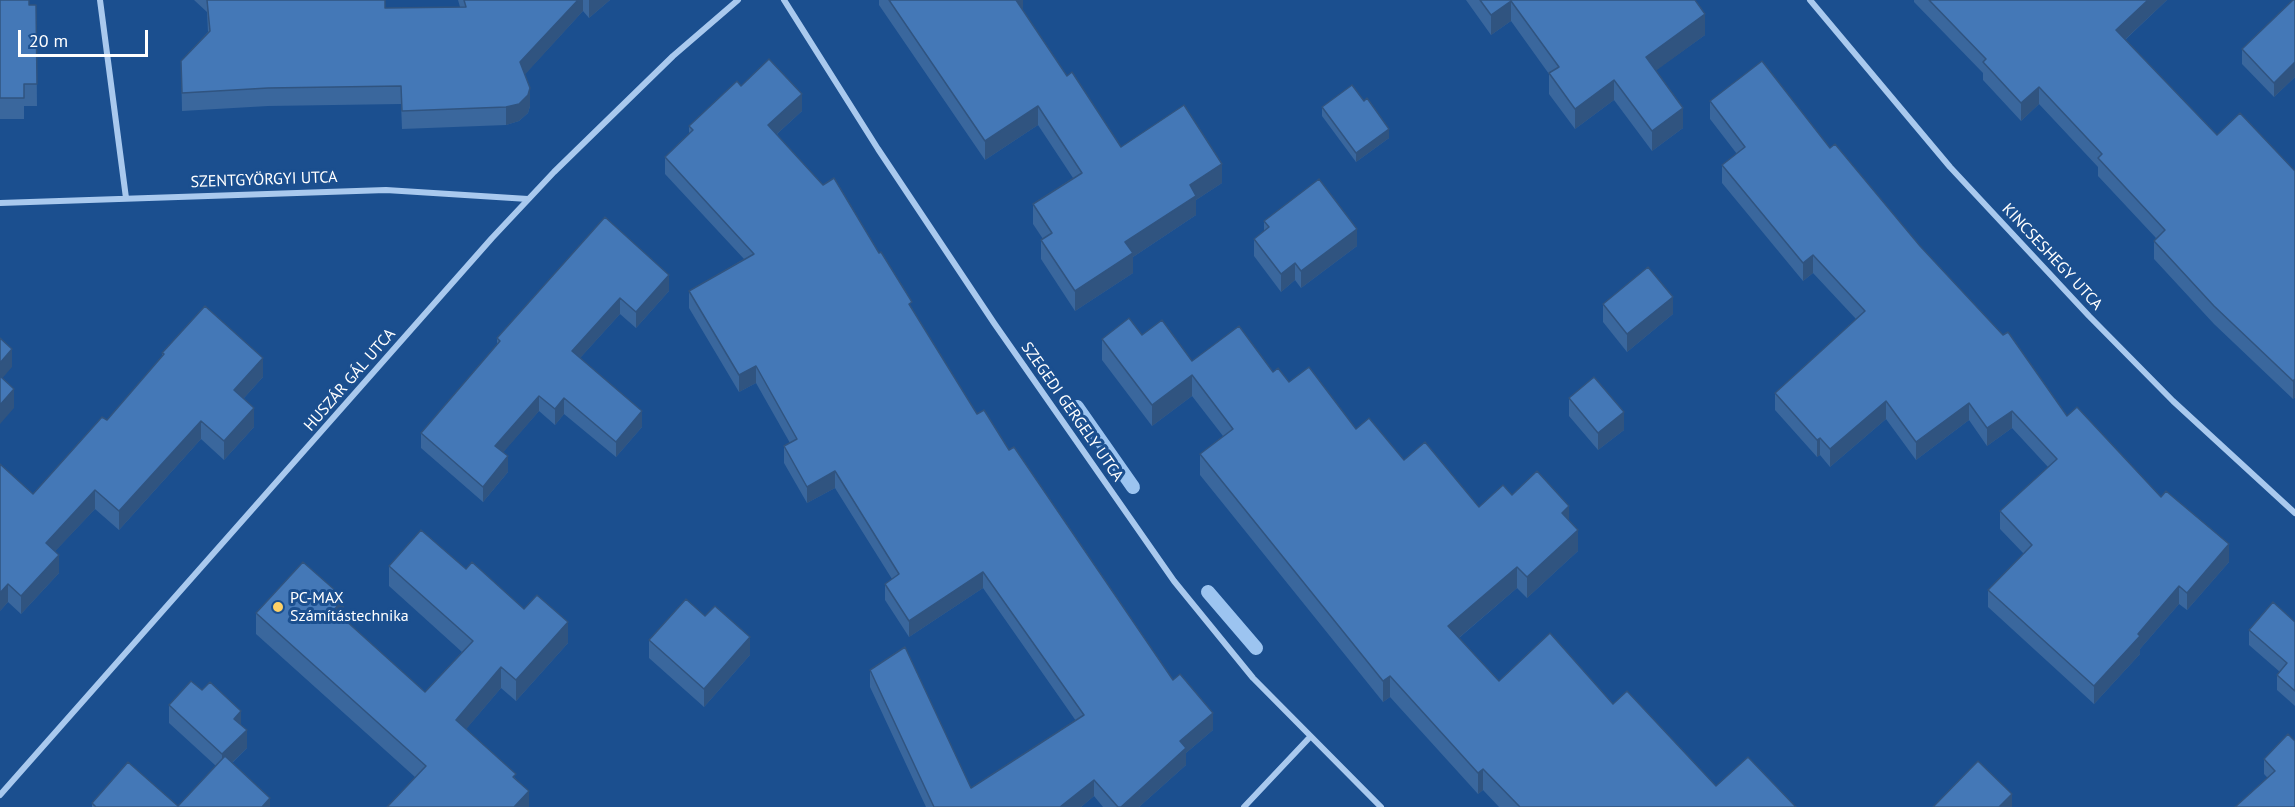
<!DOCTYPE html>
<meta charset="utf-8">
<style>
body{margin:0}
#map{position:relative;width:2295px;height:807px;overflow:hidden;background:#1b4f8f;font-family:"PT Sans",sans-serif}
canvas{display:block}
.scale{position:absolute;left:18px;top:30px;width:130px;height:27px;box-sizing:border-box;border:3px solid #fff;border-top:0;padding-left:8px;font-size:18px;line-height:21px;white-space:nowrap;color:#fff;-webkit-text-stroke:4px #1b4f8f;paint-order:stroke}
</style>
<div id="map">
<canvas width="2295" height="807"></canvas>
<div class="scale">20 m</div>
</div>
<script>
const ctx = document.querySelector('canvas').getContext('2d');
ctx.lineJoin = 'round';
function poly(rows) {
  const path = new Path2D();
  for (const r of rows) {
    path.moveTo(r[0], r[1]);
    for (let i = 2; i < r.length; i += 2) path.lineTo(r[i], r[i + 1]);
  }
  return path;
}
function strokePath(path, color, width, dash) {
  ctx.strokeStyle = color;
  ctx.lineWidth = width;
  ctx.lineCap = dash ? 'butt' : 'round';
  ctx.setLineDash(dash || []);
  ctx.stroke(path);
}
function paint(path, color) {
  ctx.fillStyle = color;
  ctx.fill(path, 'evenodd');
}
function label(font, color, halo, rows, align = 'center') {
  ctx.font = font + ' "PT Sans",sans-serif';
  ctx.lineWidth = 6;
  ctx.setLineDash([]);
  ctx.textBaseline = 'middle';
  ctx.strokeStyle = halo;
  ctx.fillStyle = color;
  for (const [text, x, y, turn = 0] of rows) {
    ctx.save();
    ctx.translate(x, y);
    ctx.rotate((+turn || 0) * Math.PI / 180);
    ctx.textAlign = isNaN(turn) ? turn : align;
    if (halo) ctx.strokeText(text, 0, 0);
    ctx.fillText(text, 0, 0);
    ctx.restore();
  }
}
const stream = poly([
 [1077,407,1133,487],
 [1208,592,1256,648]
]);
const minor = poly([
 [100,0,126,198],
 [784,0,878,149,994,323,1174,581,1253,678,1381,807],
 [1810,0,1950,167,2089,316,2173,401,2295,513],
 [0,203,386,190,528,199],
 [0,795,492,238,554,172,673,56,738,0],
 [1244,807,1310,737]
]);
const wall = poly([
 [0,0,29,5,36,5,37,106,24,106,24,119,0,119],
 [194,0,385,0,385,8,460,7,458,0,610,0,589,18,583,11,525,74,530,106,528,113,519,121,506,125,402,129,401,104,268,106,182,111,181,61,208,32,207,12],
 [879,0,1023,0,1023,11,1067,76,1121,147,1222,183,1196,200,1196,215,1133,257,1133,273,1075,311,1041,259,1041,240,1043,239,1033,224,1033,204,1073,178,1038,125,985,160,879,5],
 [1466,0,1695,0,1705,35,1656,70,1683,128,1652,151,1614,100,1575,129,1549,94,1549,74,1511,21,1491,35],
 [1914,0,2167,0,2125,40,2217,135,2295,171,2295,397,2293,399,2214,324,2154,259,2154,241,2156,238,2098,176,2098,167,2039,104,2021,121,1983,80,1983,73,1914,2],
 [2295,0,2295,77,2274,97,2242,64,2242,49],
 [741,86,802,111,777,134,912,310,977,414,1009,450,1173,680,1213,730,1186,753,1186,765,1139,807,1103,807,1094,796,1081,807,926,807,870,687,870,670,971,788,1076,721,983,588,909,637,885,600,885,584,892,579,835,488,807,503,784,463,784,446,790,443,756,383,739,392,689,308,689,291,744,259,665,174,665,157,689,134,689,126],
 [1710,101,1830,148,1920,246,2067,416,2161,497,2229,562,2187,610,2179,604,2140,649,2140,654,2094,704,1988,607,1988,590,2024,554,2000,529,2000,511,2048,467,2012,428,1987,446,1969,420,1916,460,1886,419,1830,467,1820,455,1817,457,1775,410,1775,393,1856,319,1813,273,1803,281,1722,183,1722,165,1737,154,1710,119],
 [1322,107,1389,138,1356,162,1322,116],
 [605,217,669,291,636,328,620,314,580,358,642,427,616,457,564,414,555,425,539,411,503,452,508,472,483,502,421,448,421,433,497,345,497,338],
 [1264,221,1357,246,1301,288,1295,280,1281,292,1254,256,1254,239,1264,231],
 [1603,304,1673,314,1627,352,1603,322],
 [1142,335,1192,361,1273,372,1356,429,1479,507,1512,495,1569,521,1578,551,1527,598,1517,588,1459,638,1499,681,1613,704,1716,786,1796,807,1499,807,1483,790,1478,794,1390,697,1383,702,1200,475,1200,454,1223,436,1192,396,1152,426,1102,360,1102,339],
 [162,353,263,377,243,399,254,427,224,460,201,439,119,530,95,509,55,551,59,573,21,614,8,602,0,611,33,494,107,420,162,356],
 [1569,398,1624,430,1598,450,1569,416],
 [389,566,466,569,524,609,568,643,516,701,501,688,466,729,516,779,529,807,415,777,256,634,256,613,344,619,425,692,462,652,389,586],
 [2295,622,2295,706,2277,690,2277,675,2280,672,2249,645,2249,630],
 [649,640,750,655,704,707,649,658],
 [202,690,241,725,247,748,232,763,270,807,92,807,92,803,178,806,216,766,169,723,169,705],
 [2295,741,2295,807,2264,774,2264,759]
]);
const shadedWall = poly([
 [578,0,583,0,583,11,520,80,520,62],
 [589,0,610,0,589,18],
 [1016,0,1023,0,1023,15],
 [2148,0,2167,0,2116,48,2116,30],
 [1511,1,1511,21,1491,35,1491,15],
 [1705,14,1705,35,1646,78,1646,57],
 [2295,62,2295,77,2274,97,2274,83],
 [1614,80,1614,100,1575,129,1575,109],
 [2039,87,2039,104,2021,121,2021,103],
 [530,88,530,106,528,113,519,121,506,125,506,107],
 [802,94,802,111,768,142,768,125],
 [1038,106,1038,125,985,160,985,141],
 [1683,108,1683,128,1652,151,1652,131],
 [1389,129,1389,138,1356,162,1356,153],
 [1222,164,1222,183,1196,200,1196,215,1133,257,1133,273,1075,311,1075,291,1125,242,1190,185],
 [1357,229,1357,246,1301,288,1301,271],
 [1813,255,1813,273,1803,281,1803,263],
 [1295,263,1295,280,1281,292,1281,274],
 [669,275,669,291,636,328,636,312],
 [1673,297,1673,314,1627,352,1627,334],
 [620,298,620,314,572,367,572,351],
 [12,349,12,367,0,381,0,363],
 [263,358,263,377,234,409,234,390],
 [756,366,756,383,739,392,739,375],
 [1192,375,1192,396,1152,426,1152,405],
 [2295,379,2295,397,2293,399,2293,381],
 [14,389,14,408,0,424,0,405],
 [539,396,539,411,495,462,495,446],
 [564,398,564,414,555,425,555,409],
 [1886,401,1886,419,1830,467,1830,449],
 [1969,403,1969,420,1916,460,1916,442],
 [254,408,254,427,224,460,224,441],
 [642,411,642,427,616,457,616,442],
 [2012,411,2012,428,1987,446,1987,428],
 [1624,412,1624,430,1598,450,1598,433],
 [201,421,201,439,119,530,119,511],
 [1820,438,1820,455,1817,457,1817,440],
 [508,456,508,472,483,502,483,487],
 [835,471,835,488,807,503,807,487],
 [95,490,95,509,46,561,46,543],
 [1569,506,1569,527,1562,513],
 [1578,530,1578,551,1527,598,1527,577],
 [2229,544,2229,562,2187,610,2187,593],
 [59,555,59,573,21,614,21,596],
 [1517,567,1517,588,1448,647,1448,626],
 [983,572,983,588,909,637,909,621],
 [8,584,8,602,0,611,0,593],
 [2179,586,2179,604,2140,649,2140,654,2094,704,2094,686],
 [344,598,344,619,334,610],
 [568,622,568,643,516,701,516,680],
 [750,637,750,655,704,707,704,689],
 [501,667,501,688,456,741,456,720],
 [1390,676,1390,697,1383,702,1383,681],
 [241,711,241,729,234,719],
 [1213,713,1213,730,1186,753,1186,765,1139,807,1121,807,1180,741],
 [247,730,247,748,222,772,222,754],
 [1483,769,1483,790,1478,794,1478,773],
 [1094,780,1094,796,1081,807,1060,807],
 [529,791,529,807,514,807],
 [2012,794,2012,807,1999,807],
 [270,798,270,807,262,807]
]);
const building = poly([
 [0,0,29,0,29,5,36,5,37,84,24,84,24,98,0,98,0,0],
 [207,0,385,0,385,8,466,7,464,0,578,0,520,62,530,88,528,95,519,104,506,107,402,111,401,86,268,88,182,93,181,61,210,31,207,0],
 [889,0,1016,0,1067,76,1072,72,1121,147,1184,105,1222,164,1190,185,1196,196,1125,242,1133,253,1075,291,1041,240,1052,233,1033,204,1082,173,1038,106,985,141,889,0],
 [1480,0,1695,0,1705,14,1646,57,1683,108,1652,131,1614,80,1575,109,1549,73,1559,67,1511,1,1491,15,1480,0],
 [1929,0,2148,0,2116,30,2217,135,2240,113,2295,171,2295,379,2293,381,2214,306,2154,241,2165,230,2098,158,2102,154,2039,87,2021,103,1983,62,1986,59,1929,0],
 [2293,0,2295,0,2295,62,2274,83,2242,49,2293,0],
 [769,59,802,94,768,125,823,185,834,178,879,253,881,252,912,302,909,304,977,414,984,410,1009,450,1014,447,1173,680,1180,674,1213,713,1180,741,1186,748,1121,807,1118,807,1094,780,1060,807,934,807,870,670,905,647,971,788,1084,715,983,572,909,621,885,584,899,574,835,471,807,487,784,446,797,439,756,366,739,375,689,291,754,254,665,157,693,130,689,126,737,81,741,86,769,59],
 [1762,61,1830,148,1835,144,1920,246,2003,335,2008,332,2067,416,2077,407,2161,497,2166,491,2229,544,2187,593,2179,586,2138,634,2140,636,2094,686,1988,590,2032,545,2000,511,2057,459,2012,411,1987,428,1969,403,1916,442,1886,401,1830,449,1820,438,1817,440,1775,393,1865,311,1813,255,1803,263,1722,165,1745,147,1710,101,1762,61],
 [1352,85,1364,101,1367,98,1389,129,1356,153,1322,107,1352,85],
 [1319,179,1357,229,1301,271,1295,263,1281,274,1254,239,1269,227,1264,221,1319,179],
 [605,217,669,275,636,312,620,298,572,351,642,411,616,442,564,398,555,409,539,396,495,446,508,456,483,487,421,433,500,341,497,338,605,217],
 [1648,267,1673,297,1627,334,1603,304,1648,267],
 [205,306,263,358,234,390,254,408,224,441,201,421,119,511,95,490,46,543,59,555,21,596,8,584,0,593,0,464,33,494,102,417,107,420,164,354,162,353,205,306],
 [1129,318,1142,335,1162,320,1192,361,1239,326,1273,372,1278,368,1289,382,1309,367,1356,429,1369,418,1404,460,1425,442,1479,507,1503,485,1512,495,1537,471,1569,506,1562,513,1578,530,1527,577,1517,567,1448,626,1499,681,1550,633,1613,704,1627,691,1716,786,1748,757,1796,807,1520,807,1483,769,1478,773,1390,676,1383,681,1200,454,1233,429,1192,375,1152,405,1102,339,1129,318],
 [0,338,12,349,0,363,0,338],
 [0,376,14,389,0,405,0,376],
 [1594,377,1624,412,1598,433,1569,398,1594,377],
 [421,530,466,569,472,562,524,609,537,595,568,622,516,680,501,667,456,720,516,774,513,777,529,791,514,807,387,807,426,766,256,613,303,562,344,598,334,610,425,692,473,641,389,566,421,530],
 [686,599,705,616,715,606,750,637,704,689,649,640,686,599],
 [2273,602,2295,622,2295,691,2277,675,2287,663,2249,630,2273,602],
 [191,681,202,690,210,682,241,711,234,719,247,730,222,754,169,705,191,681],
 [2288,734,2295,741,2295,807,2235,807,2275,771,2264,759,2288,734],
 [225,756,270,798,262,807,96,807,92,803,128,762,178,806,225,756],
 [1978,761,2012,794,1999,807,1933,807,1978,761]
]);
const markers = [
 [278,607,6,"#ffd166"]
];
const streetNames = [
 ["SZENTGYÖRGYI UTCA",264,180,-2],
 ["KINCSESHEGY UTCA",2052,257,47],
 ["HUSZÁR GÁL UTCA",350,380,-49],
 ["SZEGEDI GERGELY UTCA",1072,412,55]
];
const poiNames = [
 ["PC-MAX",290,598],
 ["Számítástechnika",290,616]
];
strokePath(stream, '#9cc4f0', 14);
strokePath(minor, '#a9c9ee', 6);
paint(wall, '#3a679d');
paint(shadedWall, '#305480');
paint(building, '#4478b7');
strokePath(building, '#305480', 1.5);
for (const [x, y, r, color] of markers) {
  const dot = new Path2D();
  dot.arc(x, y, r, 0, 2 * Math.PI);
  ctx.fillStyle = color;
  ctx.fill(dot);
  strokePath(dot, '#1b4f8f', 2);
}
label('16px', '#fff', '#1b4f8f', streetNames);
label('16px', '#fff', '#1b4f8f', poiNames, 'left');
</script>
